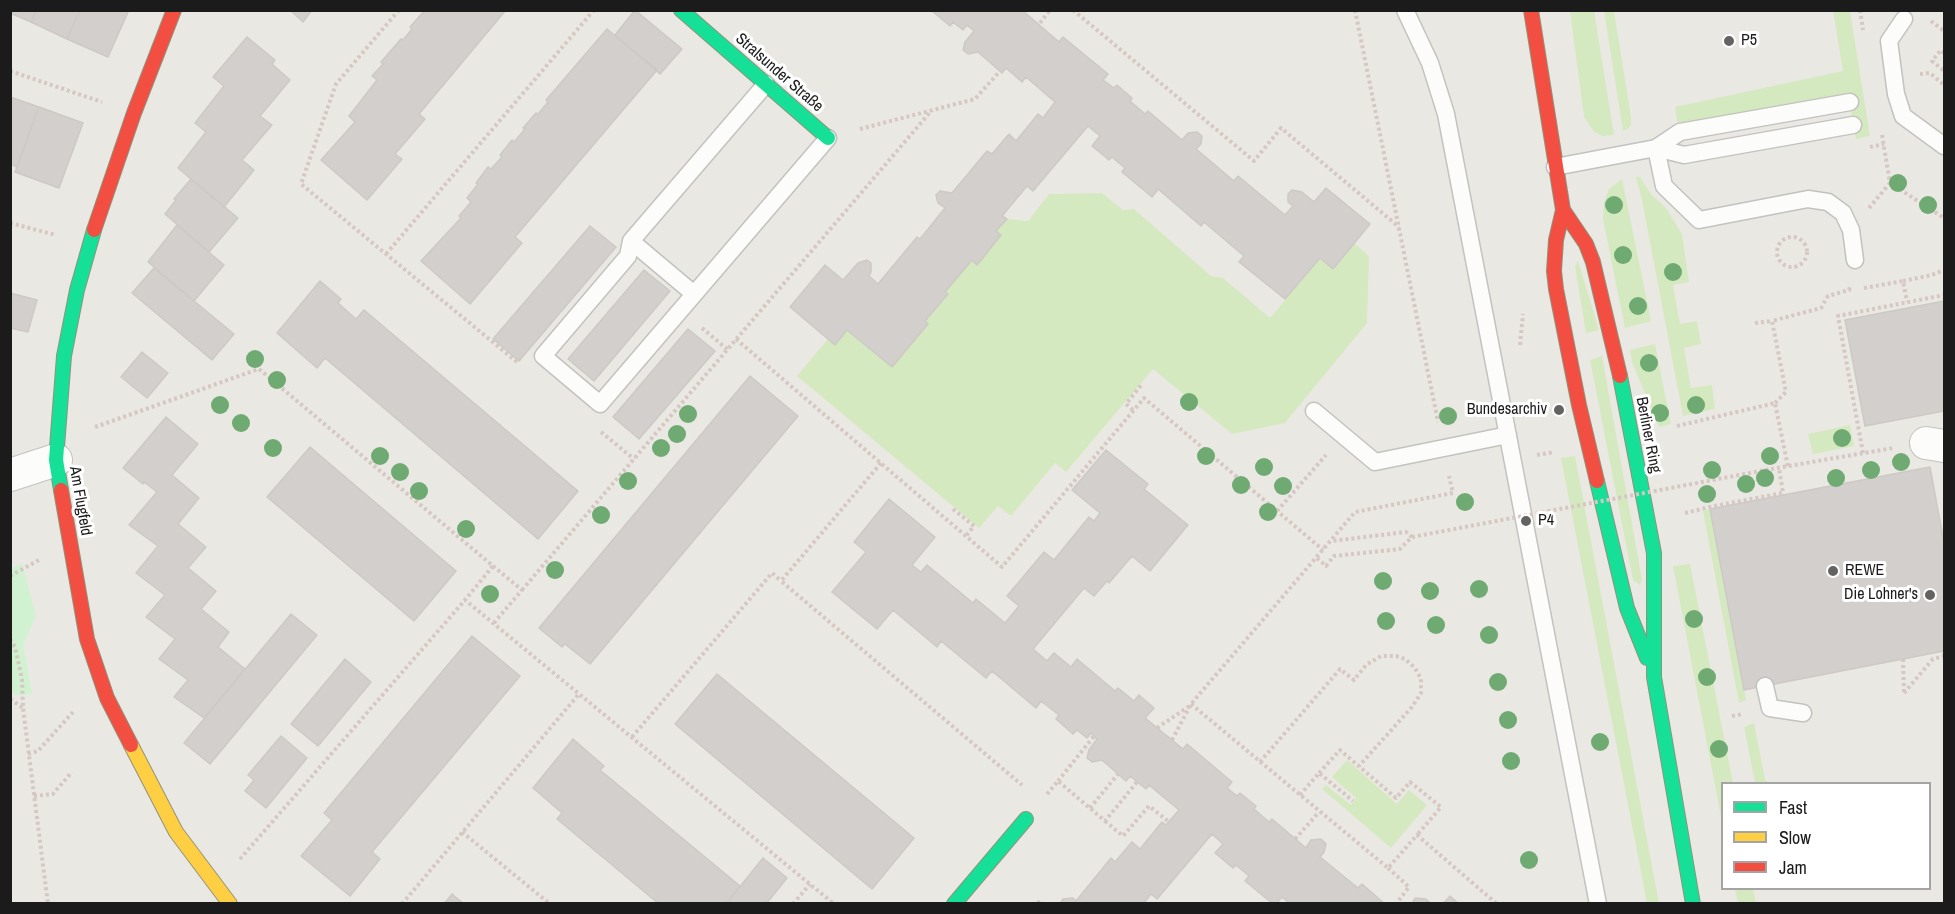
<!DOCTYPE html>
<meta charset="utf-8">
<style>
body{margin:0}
#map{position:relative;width:1955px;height:914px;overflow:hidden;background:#eae8e3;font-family:"Archivo Narrow",sans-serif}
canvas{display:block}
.frame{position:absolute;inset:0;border:12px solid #1b1b1b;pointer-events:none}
.legend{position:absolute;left:1721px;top:782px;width:210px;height:108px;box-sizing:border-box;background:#fff;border:2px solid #a4a4a4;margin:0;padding:8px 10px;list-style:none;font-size:18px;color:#1b1b1b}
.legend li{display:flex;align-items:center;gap:12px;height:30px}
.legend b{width:30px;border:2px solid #a4a4a4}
</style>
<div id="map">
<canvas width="1955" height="914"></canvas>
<div class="frame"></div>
<ul class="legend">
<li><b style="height:8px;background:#16e098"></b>Fast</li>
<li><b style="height:8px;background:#ffcf43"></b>Slow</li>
<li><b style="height:8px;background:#f24e42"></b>Jam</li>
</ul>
</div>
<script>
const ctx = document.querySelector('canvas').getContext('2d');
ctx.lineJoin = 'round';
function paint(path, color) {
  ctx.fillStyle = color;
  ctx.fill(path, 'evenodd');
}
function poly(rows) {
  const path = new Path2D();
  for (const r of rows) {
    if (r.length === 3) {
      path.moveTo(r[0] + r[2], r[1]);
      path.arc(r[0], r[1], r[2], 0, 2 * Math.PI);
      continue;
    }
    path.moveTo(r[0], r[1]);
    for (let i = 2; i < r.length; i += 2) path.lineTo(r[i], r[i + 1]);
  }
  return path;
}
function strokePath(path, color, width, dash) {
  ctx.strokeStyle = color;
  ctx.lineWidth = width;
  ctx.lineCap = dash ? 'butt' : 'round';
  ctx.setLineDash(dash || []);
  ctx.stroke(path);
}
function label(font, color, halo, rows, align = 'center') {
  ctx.font = font + ' "Archivo Narrow",sans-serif';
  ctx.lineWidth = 6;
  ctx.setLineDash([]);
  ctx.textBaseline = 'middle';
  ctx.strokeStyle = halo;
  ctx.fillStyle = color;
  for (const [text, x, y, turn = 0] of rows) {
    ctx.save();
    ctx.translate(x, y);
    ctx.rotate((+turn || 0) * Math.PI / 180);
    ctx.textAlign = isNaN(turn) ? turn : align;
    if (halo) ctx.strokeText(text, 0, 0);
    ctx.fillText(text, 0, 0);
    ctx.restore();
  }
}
const grass = poly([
 [1570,11,1594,11,1614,135,1603,136,1594,132,1584,117],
 [1604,11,1614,11,1631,117,1631,125,1628,129,1623,131],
 [1833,11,1850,11,1870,136,1856,139,1848,94,1678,126,1675,107,1843,71],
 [1636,177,1640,177,1651,194,1666,208,1682,234,1689,282,1673,285,1680,324,1697,321,1701,344,1684,348,1691,388,1712,385,1715,409,1683,416,1642,200],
 [1622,179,1651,321,1625,328,1603,219,1604,202,1609,189],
 [1102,193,1123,210,1134,209,1211,276,1223,278,1270,318,1320,258,1333,269,1354,243,1369,256,1367,323,1285,423,1232,434,1153,369,1066,472,1055,463,1011,516,998,506,979,528,797,376,828,339,847,330,925,321,948,294,945,292,972,260,977,264,1001,236,996,231,1007,219,1028,221,1049,194],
 [1578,261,1599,330,1586,333,1575,266],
 [1655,344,1671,424,1659,427,1632,362,1630,350],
 [1602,356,1642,580,1640,585,1633,580,1590,360],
 [1850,425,1854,446,1813,454,1808,434],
 [1575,456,1659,903,1647,903,1561,458],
 [1710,509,1746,700,1739,703,1703,511],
 [1690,564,1733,783,1722,784,1722,822,1673,566],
 [1754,723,1765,780,1770,783,1755,783,1744,727],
 [1347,760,1397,804,1409,790,1427,805,1391,848,1322,789,1326,785,1351,805,1356,798,1332,777],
 [1735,889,1753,889,1756,903,1738,903]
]);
const park = poly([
 [22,563,36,616,23,645,32,694,16,695,10,691,10,569]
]);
const building = poly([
 [10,10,36,10,31,22,10,13,10,10],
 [36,10,80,10,67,39,31,22,36,10],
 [80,10,129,10,108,57,67,39,80,10],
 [290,10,312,10,303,22,290,10],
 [425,10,506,10,419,114,425,119,395,154,402,159,367,200,321,160,355,122,349,116,377,80,372,76,383,64,381,62,401,39,403,40,412,29,410,27,425,10],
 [635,10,682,49,660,74,615,35,635,10],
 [1022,10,1059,42,1063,37,1108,74,1103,80,1114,88,1117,85,1132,98,1130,101,1145,114,1148,111,1182,140,1188,133,1197,132,1202,136,1201,144,1196,149,1234,181,1238,176,1285,215,1293,206,1288,202,1288,194,1292,190,1302,192,1314,202,1326,188,1370,224,1333,269,1320,258,1285,299,1239,262,1244,256,1204,222,1201,226,1158,189,1152,197,1122,172,1125,168,1112,157,1109,160,1092,146,1100,136,1088,126,1033,191,1027,186,1002,216,1007,219,996,231,1001,235,977,265,972,260,945,292,948,294,925,321,928,324,892,367,847,330,835,345,790,307,825,265,843,280,858,263,867,260,871,263,871,272,869,276,878,284,917,237,920,239,945,208,938,203,936,195,940,191,952,193,987,151,992,154,1009,134,1016,141,1038,114,1043,118,1055,102,1026,77,1022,82,1006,68,1002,73,978,52,968,54,963,50,965,42,974,31,967,25,963,30,953,22,950,26,932,11,1022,10],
 [607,29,657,70,515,237,522,243,470,304,421,261,461,218,459,216,471,202,467,198,478,184,476,183,488,167,491,169,502,157,500,155,512,140,514,142,525,129,523,128,536,113,538,114,548,102,546,100,607,29],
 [247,37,275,60,272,64,290,80,260,116,272,125,242,160,254,170,224,207,178,168,206,132,195,123,224,86,213,77,247,37],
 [10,97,39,107,17,167,10,164,10,97],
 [39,107,83,123,59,188,15,172,39,107],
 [191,179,238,218,209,252,165,214,176,200,174,199,191,179],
 [177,225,224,265,194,301,148,262,177,225],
 [590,226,616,247,519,361,493,339,590,226],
 [154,268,234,334,212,360,132,293,154,268],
 [644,270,670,291,594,381,568,359,644,270],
 [320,281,341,299,338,303,356,319,364,310,578,491,538,539,325,358,317,368,277,333,320,281],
 [10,293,37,300,28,332,10,328,10,293],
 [1944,301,1944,411,1865,426,1845,320,1944,301],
 [688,329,715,351,639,439,613,417,688,329],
 [142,352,168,373,147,398,121,377,142,352],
 [750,376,798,416,590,664,565,644,562,647,539,628,750,376],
 [166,417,198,444,172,475,199,498,178,524,206,547,188,568,216,591,201,609,229,632,218,647,245,669,204,718,174,697,188,680,159,659,175,639,146,617,165,595,136,573,158,546,129,525,157,492,144,482,143,484,123,468,166,417],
 [310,447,456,571,414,621,267,497,310,447],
 [1106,450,1148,484,1144,489,1188,525,1150,571,1132,556,1109,583,1107,581,1094,596,1084,588,1033,649,1047,661,1054,653,1071,667,1077,659,1115,691,1118,688,1134,701,1139,695,1154,708,1145,718,1183,749,1187,744,1232,782,1227,788,1237,796,1240,793,1256,806,1254,809,1269,822,1272,819,1306,848,1311,840,1321,839,1326,844,1324,852,1320,857,1358,888,1362,884,1385,904,1290,904,1282,897,1276,904,1273,904,1245,881,1249,876,1236,865,1233,868,1215,853,1223,844,1212,834,1157,899,1151,894,1143,904,1060,904,1063,899,1073,898,1076,901,1111,858,1115,862,1132,842,1140,849,1162,822,1166,825,1179,810,1149,785,1146,789,1130,776,1126,781,1102,760,1092,762,1087,758,1089,750,1097,739,1091,733,1087,738,1077,730,1073,734,1056,719,1059,715,1041,701,1036,708,992,671,986,678,941,641,937,647,893,610,877,629,832,592,866,552,854,542,889,499,935,537,912,565,921,572,927,565,973,603,976,599,1005,623,1019,606,1007,596,1044,552,1054,560,1089,517,1094,521,1100,513,1072,490,1106,450],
 [1930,467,1944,543,1944,651,1744,690,1710,509,1930,467],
 [291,614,317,635,210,764,184,743,291,614],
 [472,636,520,676,372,852,380,859,350,896,301,856,332,820,324,813,472,636],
 [345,659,371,682,318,746,291,724,345,659],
 [717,674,914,838,872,889,675,724,717,674],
 [281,736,307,758,266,808,245,791,254,780,248,775,281,736],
 [573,739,604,766,600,770,740,886,726,904,659,904,557,819,562,813,533,788,573,739],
 [763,858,787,878,766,904,726,904,763,858],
 [452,894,464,904,444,904,452,894],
 [1450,896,1459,904,1443,904,1450,896],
 [1415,898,1426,899,1431,904,1412,904,1415,898]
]);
const path = poly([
 [399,10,336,84,301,184,517,362],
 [1073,10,1254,161,1281,128,1399,227],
 [1355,10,1438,422],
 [1860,10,1863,30],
 [1931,21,1944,31],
 [1040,23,1050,10],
 [1944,53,1941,50,1932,61,1944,71],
 [10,71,102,102],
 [1920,74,1930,73,1944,85],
 [860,129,975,99,1000,71],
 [1882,135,1890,183,1944,218],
 [1870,147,1884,144],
 [1869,208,1890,183],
 [10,223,56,235],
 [1792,252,15],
 [386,254,594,10],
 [1903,281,1932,275,1944,270],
 [1864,288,1903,281,1907,302],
 [1755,323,1772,321],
 [702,328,728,350],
 [736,339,1002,567,1144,398,1323,550],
 [1520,345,1523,314],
 [1775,403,1786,392,1772,321,1821,308,1828,296,1849,290,1850,287],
 [1133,410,1126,404,1142,384],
 [1677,426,1775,403,1788,467],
 [95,427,259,369,493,566,465,600],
 [601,432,634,459],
 [1863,453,1838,316,1944,295],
 [1537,455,1554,452],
 [881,463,781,581,1022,785],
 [1771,469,1893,448],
 [953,509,974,526,966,536],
 [1277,511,1326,455],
 [1685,513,1714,506,1783,493,1779,468],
 [1317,558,1326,566,1334,556,1400,549,1412,537,1406,532,1332,541],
 [493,566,522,590,493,624],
 [10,576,39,560],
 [522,590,932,110],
 [10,639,15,647,22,679,23,708,48,904],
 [1903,659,1904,692],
 [1904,693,1933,659,1944,656],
 [10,699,23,708],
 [1191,704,1388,868,1417,835,1497,904],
 [1732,716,1743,714],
 [1157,728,1191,705],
 [632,737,772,573,781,581],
 [1172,740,1191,704,1355,512,1453,493,1449,476],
 [28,754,38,751,73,712],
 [1260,762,1340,669,1354,680,1366,665,1381,656,1396,656,1405,659,1415,668,1421,679,1421,693,1412,707,1359,766],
 [1319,773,1340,750,1396,798,1410,782,1441,807,1417,835],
 [1058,781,1094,736],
 [1047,794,1058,781,1105,821,1137,782],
 [1300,795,1319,773,1353,801],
 [34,796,53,794,72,772],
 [1090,808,1118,774],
 [1105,821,1123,836,1149,806,1169,822],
 [462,832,550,904],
 [1295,839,1319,812],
 [240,859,465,600,834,904],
 [1388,868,1409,887,1396,904],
 [1037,901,1040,904],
 [402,904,579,694],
 [793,904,810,884]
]);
const lane = poly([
 [1405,10,1430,63,1446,114,1598,904],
 [1904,19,1889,41,1896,94,1903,116,1944,146],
 [766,84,631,241,628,256,543,356,600,404,828,138],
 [1656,148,1664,186,1699,220,1808,199,1828,202,1843,213,1851,230,1855,260],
 [1656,148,1680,132,1850,102],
 [1555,167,1656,148,1684,155,1853,125],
 [631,241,694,294],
 [1314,411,1375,462,1508,435],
 [1765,686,1770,708,1803,713]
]);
const street = poly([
 [1926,443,1944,446],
 [10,475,56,460]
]);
const fast = poly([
 [681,10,828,138],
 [1620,376,1654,553,1654,677,1693,904],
 [1597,481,1627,608,1647,658],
 [61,490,56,460,64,356,77,290,94,230],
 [954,904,1026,819]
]);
const slow = poly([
 [131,745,176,832,230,904]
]);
const jam = poly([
 [1531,10,1563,210,1586,244,1593,262,1620,376],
 [1563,210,1556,240,1554,271,1556,289,1579,405,1597,481],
 [94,230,134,113,174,10],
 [61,490,87,639,107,698,131,745]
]);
const pathBridge = poly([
 [1412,537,1771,469]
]);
const trees = [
 [1898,183],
 [1614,205],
 [1928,205],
 [1623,255],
 [1673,272],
 [1638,306],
 [255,359],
 [1649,363],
 [277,380],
 [1189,402],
 [220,405],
 [1696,405],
 [1660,413],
 [688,414],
 [1448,416],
 [241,423],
 [677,434],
 [1842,438],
 [273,448],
 [661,448],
 [380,456],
 [1206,456],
 [1770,456],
 [1901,462],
 [1264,467],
 [1712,470],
 [1871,470],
 [400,472],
 [1765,478],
 [1836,478],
 [628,481],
 [1746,484],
 [1241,485],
 [1283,486],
 [419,491],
 [1707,494],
 [1465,502],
 [1268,512],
 [601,515],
 [466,529],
 [555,570],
 [1383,581],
 [1479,589],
 [1430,591],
 [490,594],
 [1694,619],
 [1386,621],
 [1436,625],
 [1489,635],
 [1707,677],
 [1498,682],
 [1508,720],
 [1600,742],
 [1719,749],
 [1511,761],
 [1529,860]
];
const markers = [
 [1729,41,6,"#636361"],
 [1559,410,6,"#636361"],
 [1526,521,6,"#636361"],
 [1833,571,6,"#636361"],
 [1930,595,6,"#636361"]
];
const poiNames = [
 ["P5",1741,41],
 ["Bundesarchiv",1547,410,"right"],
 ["P4",1538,521],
 ["REWE",1845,571],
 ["Die Lohner's",1918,595,"right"]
];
const streetNames = [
 ["Stralsunder Straße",779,73,41],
 ["Berliner Ring",1648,435,79],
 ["Am Flugfeld",80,501,80]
];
paint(grass, '#d5e9c0');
paint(park, '#d0f2d0');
paint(building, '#d2cfcc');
strokePath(building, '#cdc9c4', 1.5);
strokePath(lane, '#c2c2bf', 19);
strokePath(street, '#c2c2bf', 34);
strokePath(fast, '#90937b', 16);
strokePath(slow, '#90937b', 16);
strokePath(jam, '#90937b', 16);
strokePath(path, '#d6c7c3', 4, [3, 3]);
strokePath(lane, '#fcfcfb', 16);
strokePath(street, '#fcfcfb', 32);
strokePath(fast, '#16e098', 14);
strokePath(slow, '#ffcf43', 14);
strokePath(jam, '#f24e42', 14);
strokePath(pathBridge, '#d6c7c3', 4, [3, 3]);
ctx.fillStyle = '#6eaa72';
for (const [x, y] of trees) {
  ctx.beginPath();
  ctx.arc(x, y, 9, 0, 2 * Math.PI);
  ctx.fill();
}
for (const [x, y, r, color] of markers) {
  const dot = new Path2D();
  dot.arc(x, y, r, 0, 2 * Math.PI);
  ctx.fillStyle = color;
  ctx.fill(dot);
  strokePath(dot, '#fff', 2);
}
label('16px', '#1b1b1b', '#fff', poiNames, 'left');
label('16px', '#1b1b1b', '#fff', streetNames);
</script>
